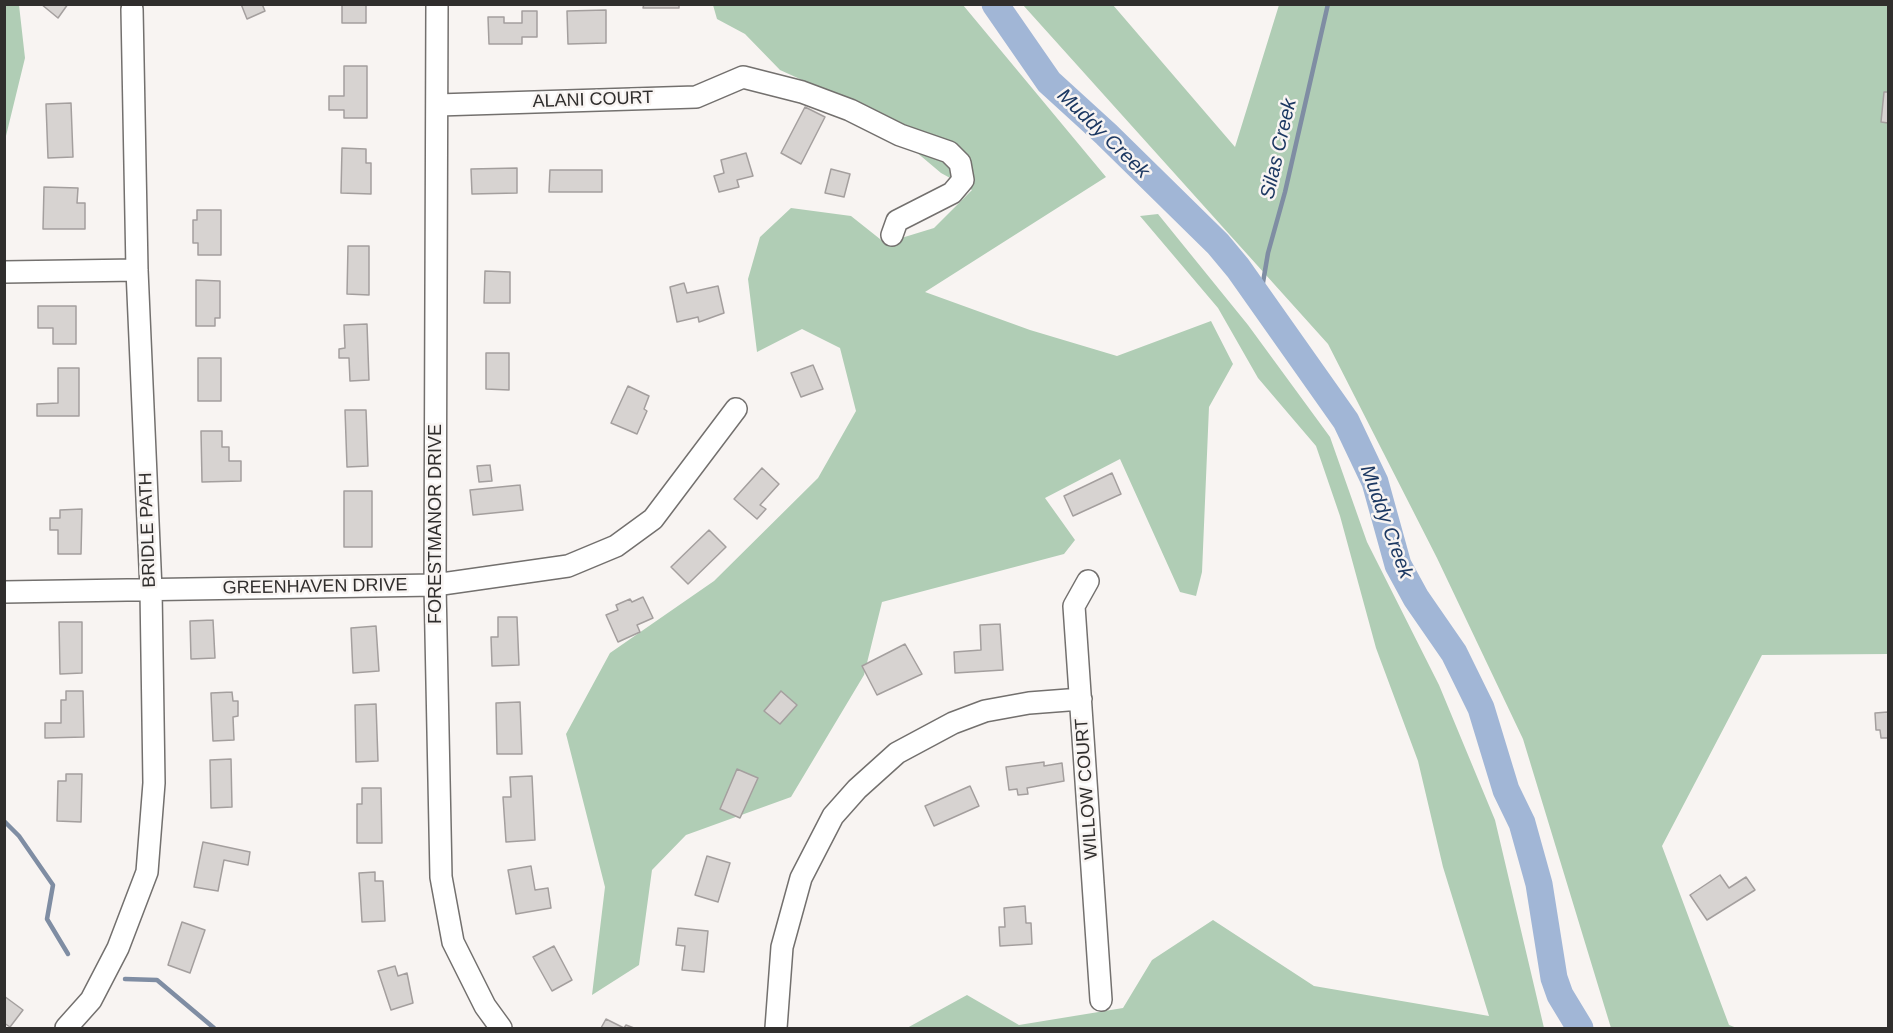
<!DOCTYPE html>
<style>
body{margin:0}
#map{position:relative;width:1893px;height:1033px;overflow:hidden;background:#f8f4f2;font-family:Helvetica,sans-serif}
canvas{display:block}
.frame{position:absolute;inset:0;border:6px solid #302e2d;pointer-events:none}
</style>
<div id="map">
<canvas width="1893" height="1033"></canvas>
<div class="frame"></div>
</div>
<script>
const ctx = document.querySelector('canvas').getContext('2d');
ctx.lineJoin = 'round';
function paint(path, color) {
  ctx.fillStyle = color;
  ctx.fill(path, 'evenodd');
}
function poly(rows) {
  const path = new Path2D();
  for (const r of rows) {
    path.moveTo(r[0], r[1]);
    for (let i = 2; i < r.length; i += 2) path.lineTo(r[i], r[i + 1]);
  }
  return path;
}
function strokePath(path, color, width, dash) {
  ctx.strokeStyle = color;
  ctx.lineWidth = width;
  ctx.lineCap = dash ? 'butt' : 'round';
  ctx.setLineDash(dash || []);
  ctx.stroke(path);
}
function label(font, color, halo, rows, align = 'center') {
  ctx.font = font + ' Helvetica,sans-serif';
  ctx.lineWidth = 5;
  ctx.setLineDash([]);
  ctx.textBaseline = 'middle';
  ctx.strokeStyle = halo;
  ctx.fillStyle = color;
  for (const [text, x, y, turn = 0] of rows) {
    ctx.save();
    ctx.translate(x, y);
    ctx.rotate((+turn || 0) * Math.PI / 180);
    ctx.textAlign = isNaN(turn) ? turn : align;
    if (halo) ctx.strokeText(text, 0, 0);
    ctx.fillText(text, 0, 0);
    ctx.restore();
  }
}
const green = poly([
 [5,4,19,5,25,58,5,140],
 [713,5,963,5,1106,177,925,292,1030,330,1117,356,1211,321,1233,364,1209,407,1202,572,1196,596,1180,592,1120,459,1045,498,1075,540,1064,554,882,602,864,675,791,797,686,835,652,870,639,965,592,995,605,887,566,734,610,653,714,581,818,478,856,411,840,348,802,329,757,352,748,279,760,237,791,208,851,216,885,243,934,228,972,190,941,173,864,108,780,70,745,34,717,19],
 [1023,5,1113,5,1235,147,1279,5,1888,5,1888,654,1762,655,1662,846,1729,1025,1737,1028,1611,1028,1523,739,1437,558,1328,344],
 [1158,214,1248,325,1330,437,1367,542,1439,685,1495,820,1544,1028,907,1028,967,995,1019,1025,1123,1008,1152,960,1213,920,1314,986,1489,1016,1443,867,1418,761,1376,648,1340,516,1316,446,1258,378,1218,308,1140,216]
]);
const stream = poly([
 [1260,300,1268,253,1285,192,1328,4],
 [4,821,19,836,53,885,47,919,68,954],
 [125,979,157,980,214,1028]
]);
const river = poly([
 [995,4,1049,82,1106,134,1218,244,1238,268,1346,421,1375,482,1398,565,1416,598,1454,653,1481,708,1506,790,1522,823,1539,884,1554,978,1560,995,1580,1028]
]);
const building = poly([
 [41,4,68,4,58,18,41,4],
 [241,4,262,4,265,11,247,19,241,4],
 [342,4,366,4,366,23,342,23,342,4],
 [644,4,679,4,679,8,643,8,644,4],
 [606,10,606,43,568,44,567,11,606,10],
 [522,11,537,11,537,37,522,37,522,44,489,44,488,17,504,17,504,23,522,23,522,11],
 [344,66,367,66,367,118,344,118,344,110,329,110,329,96,344,96,344,66],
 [1884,92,1888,92,1888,123,1881,122,1884,92],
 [71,103,73,157,48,158,46,104,71,103],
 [805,107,825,117,801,164,781,153,805,107],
 [342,148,366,149,366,163,371,163,371,194,341,193,342,148],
 [746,153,753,176,737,180,739,187,719,192,714,176,724,173,721,160,746,153],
 [517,168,517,193,472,194,471,169,517,168],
 [831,169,850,174,844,197,825,193,831,169],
 [550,170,602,170,602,192,549,192,550,170],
 [44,187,78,188,77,203,85,203,85,229,43,229,44,187],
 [197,210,221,210,221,255,198,255,198,243,193,243,193,220,197,220,197,210],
 [348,246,369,246,369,295,347,294,348,246],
 [485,271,510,272,510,303,484,303,485,271],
 [196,280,220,281,220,318,215,318,215,326,196,326,196,280],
 [684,283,687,293,718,286,724,313,699,322,698,317,677,322,670,287,684,283],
 [38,306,76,306,76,344,53,344,53,328,38,328,38,306],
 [367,324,369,380,350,381,349,358,339,358,339,349,345,348,344,325,367,324],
 [486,353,509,353,509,390,486,389,486,353],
 [198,358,221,358,221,401,198,401,198,358],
 [813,365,823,389,801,397,791,373,813,365],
 [58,368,79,368,79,416,37,416,37,404,58,403,58,368],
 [628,386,649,396,644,409,647,411,637,434,611,423,628,386],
 [345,410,366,410,368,466,347,467,345,410],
 [201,431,222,431,222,447,229,447,229,461,241,461,241,481,202,482,201,431],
 [490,465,492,481,479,482,477,466,490,465],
 [762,468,779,484,760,505,766,509,757,519,734,499,762,468],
 [1112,473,1121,494,1073,516,1064,496,1112,473],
 [520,485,523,510,473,515,470,490,520,485],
 [344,491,372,491,372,547,344,547,344,491],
 [82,509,81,554,58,554,58,530,50,530,50,518,60,518,60,510,82,509],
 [709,530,726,547,688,584,671,567,709,530],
 [643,597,653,618,637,625,640,632,618,642,606,615,618,610,616,605,630,599,632,602,643,597],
 [498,617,517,617,519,665,492,666,491,637,498,637,498,617],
 [213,620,215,658,191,659,190,621,213,620],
 [59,622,82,622,82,673,60,674,59,622],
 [1000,624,1003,670,955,673,954,652,981,650,980,625,1000,624],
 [376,626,379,671,353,673,351,628,376,626],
 [905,644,922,674,877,695,862,666,905,644],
 [66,691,83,691,84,737,45,738,45,723,61,723,61,700,66,700,66,691],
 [781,691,797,705,780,724,764,711,781,691],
 [232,692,233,701,238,701,238,716,233,717,234,740,213,741,211,693,232,692],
 [520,702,522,754,497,754,496,703,520,702],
 [376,704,378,761,356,762,355,705,376,704],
 [1888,712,1888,738,1881,738,1880,730,1876,730,1875,713,1888,712],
 [231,759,232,807,211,808,210,760,231,759],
 [1044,762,1044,766,1062,763,1064,781,1027,788,1028,794,1018,795,1017,789,1009,790,1006,767,1044,762],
 [737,769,758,778,740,818,720,809,737,769],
 [66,774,82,774,81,822,57,821,58,781,66,781,66,774],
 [532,776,535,840,506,842,503,797,511,797,510,777,532,776],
 [970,786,979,806,934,826,925,806,970,786],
 [362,788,381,788,382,843,357,843,357,804,362,804,362,788],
 [203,842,250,852,248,865,224,860,218,891,194,887,203,842],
 [707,856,730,863,718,902,695,895,707,856],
 [531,866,535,890,548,888,551,908,516,914,508,870,531,866],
 [375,872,375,881,383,881,385,921,362,922,359,873,375,872],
 [1720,875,1729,888,1746,877,1755,890,1707,920,1690,895,1720,875],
 [1025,906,1026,923,1031,923,1032,944,1000,946,999,927,1005,927,1004,908,1025,906],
 [182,922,205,930,190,973,168,965,182,922],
 [678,928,708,931,704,972,682,970,685,946,676,945,678,928],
 [554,946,572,980,552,991,533,957,554,946],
 [395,966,398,976,407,973,413,1003,391,1010,378,971,395,966],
 [4,996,23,1010,10,1027,4,1023,4,996],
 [606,1019,624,1028,626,1025,634,1028,601,1028,606,1019]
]);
const minor = poly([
 [437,4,435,585,441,877,453,942,485,1006,501,1028],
 [438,105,696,97,743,77,802,92,850,110,900,135,949,152,960,163,963,180,952,193,897,221,892,235],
 [4,272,137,270],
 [1088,581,1074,606,1101,1000],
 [4,592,435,585,568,566,616,546,653,519,736,409],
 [66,1028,91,1000,118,948,147,872,154,783,151,590,137,270,132,9],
 [776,1028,782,947,801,878,833,816,857,789,897,753,953,723,985,711,1029,703,1081,699]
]);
const streetNames = [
 ["ALANI COURT",593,100,-2],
 ["FORESTMANOR DRIVE",436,524,-90],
 ["BRIDLE PATH",148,530,-92],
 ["GREENHAVEN DRIVE",315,587,-1],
 ["WILLOW COURT",1087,789,-94]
];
const waterNames = [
 ["Muddy Creek",1103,134,44],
 ["Silas Creek",1279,149,-77],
 ["Muddy Creek",1386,522,70]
];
paint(green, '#b0cdb5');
strokePath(stream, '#7f8da3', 4.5);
strokePath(river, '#a1b6d6', 27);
paint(building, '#d7d3d1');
strokePath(building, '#a49f9e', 1.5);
strokePath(minor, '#73706e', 24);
strokePath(minor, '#fff', 21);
label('18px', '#302e2d', '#f8f4f2', streetNames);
label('italic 20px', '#1c3862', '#f8f4f2', waterNames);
</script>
